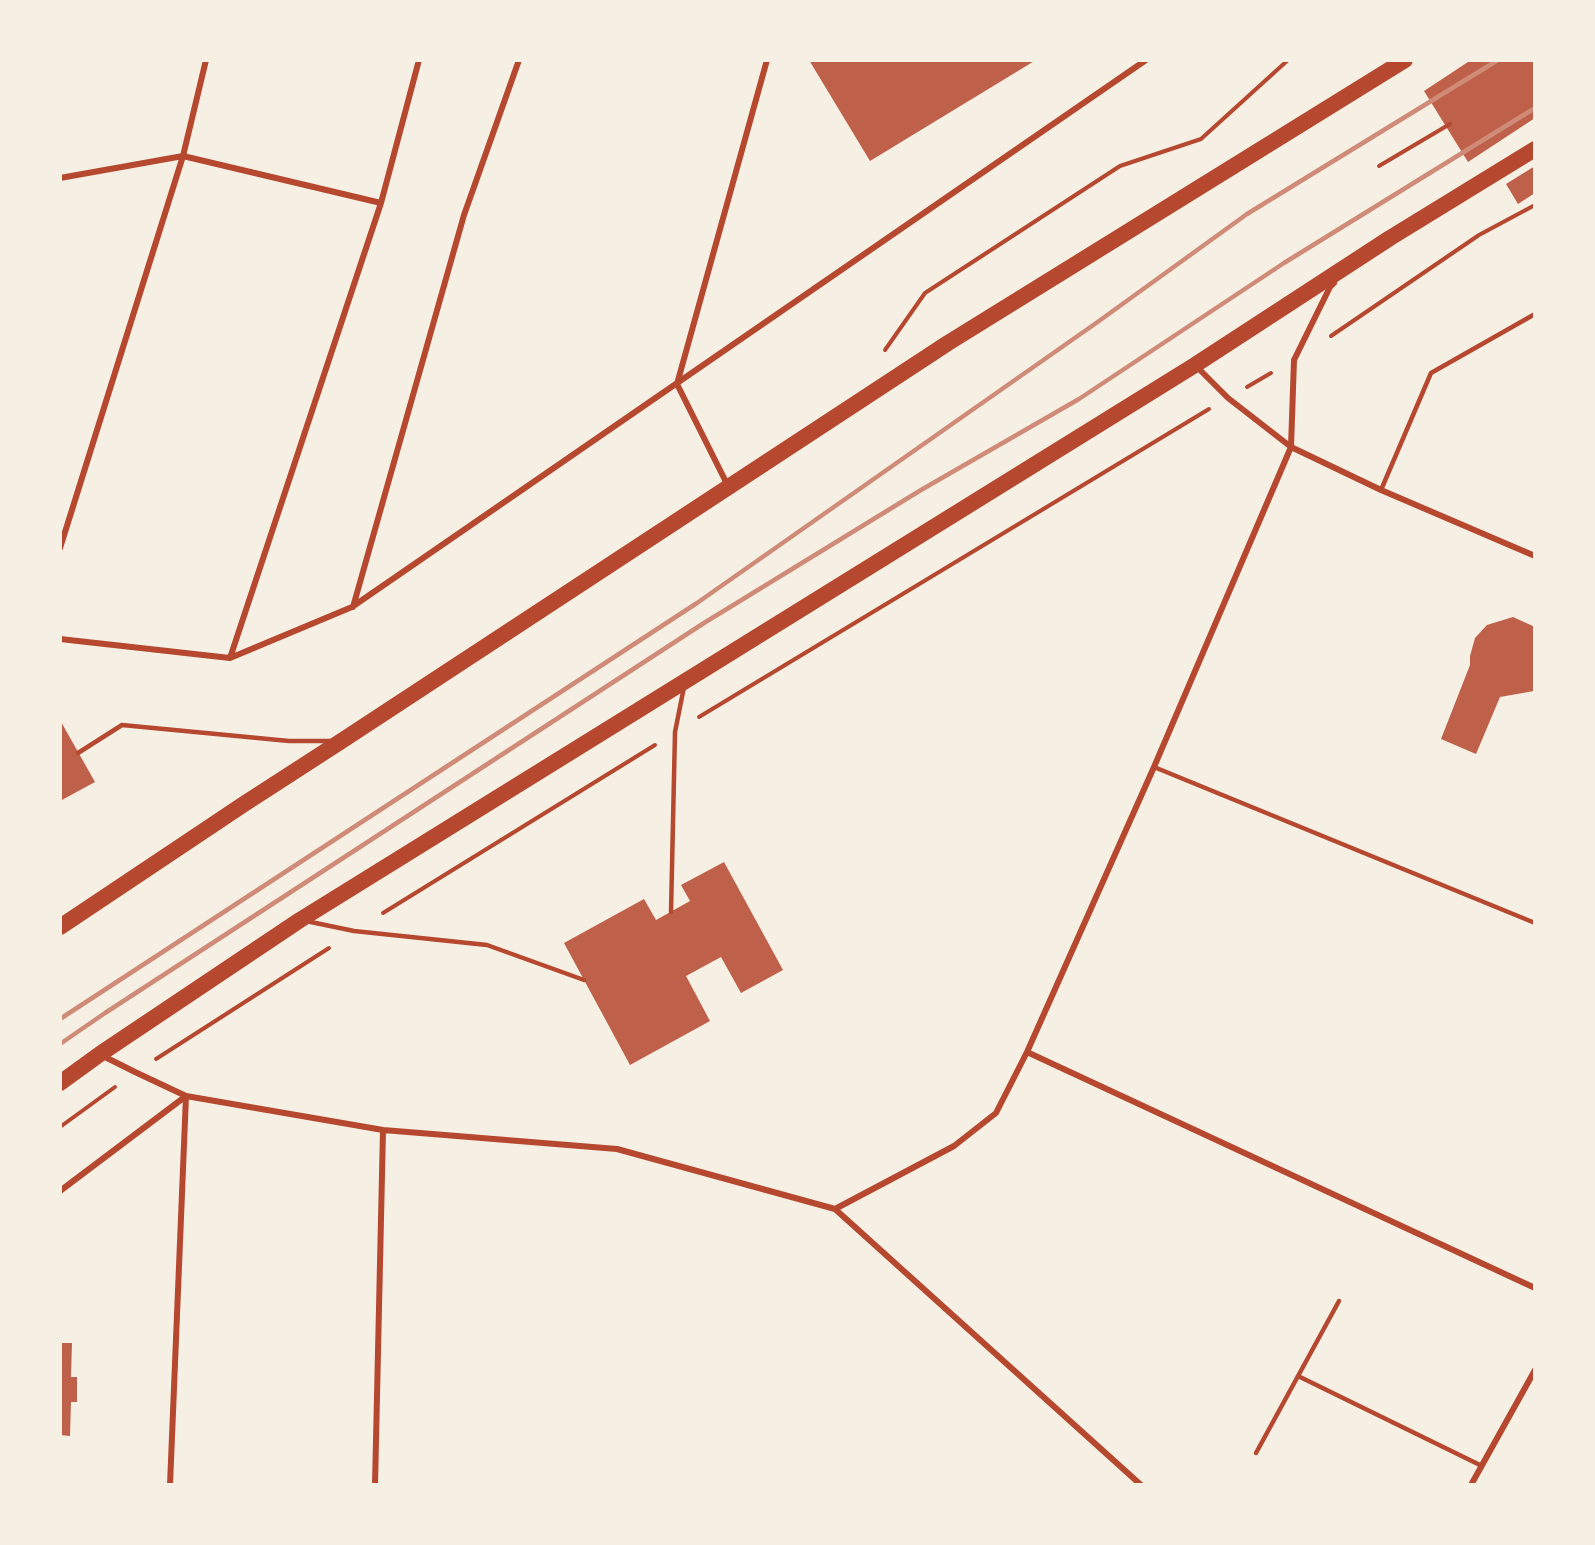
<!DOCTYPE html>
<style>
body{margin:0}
#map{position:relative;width:1595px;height:1545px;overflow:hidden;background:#f6efe4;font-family:"PT Serif",serif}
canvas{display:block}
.frame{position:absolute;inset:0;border:62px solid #f6efe4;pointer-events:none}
</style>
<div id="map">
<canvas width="1595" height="1545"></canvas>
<div class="frame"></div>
</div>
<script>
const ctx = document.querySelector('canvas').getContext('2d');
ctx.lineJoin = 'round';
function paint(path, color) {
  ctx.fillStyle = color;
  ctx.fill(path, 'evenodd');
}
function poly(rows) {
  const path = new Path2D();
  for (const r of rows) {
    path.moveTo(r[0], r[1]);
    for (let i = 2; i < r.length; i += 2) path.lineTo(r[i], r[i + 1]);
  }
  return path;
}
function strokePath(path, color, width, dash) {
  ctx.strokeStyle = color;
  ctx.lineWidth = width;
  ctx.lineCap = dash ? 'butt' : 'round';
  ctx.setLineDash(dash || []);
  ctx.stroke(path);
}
const building = poly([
 [809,60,1036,60,870,161],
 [1471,60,1535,60,1535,118,1468,162,1424,91],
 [1535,166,1535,193,1518,204,1506,184],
 [1513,617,1535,627,1535,690,1534,691,1500,697,1476,754,1441,739,1470,665,1470,656,1475,638,1487,625],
 [60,720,95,782,60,801],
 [724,862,783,970,741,993,721,957,686,976,710,1021,630,1065,564,943,644,899,656,920,690,901,681,885],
 [60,1343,72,1343,71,1377,77,1377,77,1402,71,1402,70,1436,60,1435]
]);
const path = poly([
 [1379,166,1450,124],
 [1331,336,1479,235,1535,205],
 [885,350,925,293,1120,166,1201,139,1288,60],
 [1247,387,1271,373],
 [699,717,1209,409],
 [383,913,655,745],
 [156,1059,329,948],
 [60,1127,115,1087]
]);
const service = poly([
 [1381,490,1431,373,1535,314],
 [78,753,122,725,289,741,330,741],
 [1154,767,1535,923],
 [671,912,675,732,684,687],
 [306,921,354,931,487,945,584,980],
 [1298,1376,1482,1466],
 [1256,1453,1339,1301]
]);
const minor = poly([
 [60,178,183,156,381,203],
 [1196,366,1228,398,1291,447,1381,490,1535,556],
 [728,486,677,384,767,60],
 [60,548,183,156,206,60],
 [353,607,464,215,519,60],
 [60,639,230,658,352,607,1146,60],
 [230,658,381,203,419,60],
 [1027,1052,1535,1288],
 [103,1056,135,1072,186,1096,383,1130,375,1485],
 [383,1130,617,1149,835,1209,1141,1485],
 [60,1191,186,1096],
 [835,1209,954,1146,996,1113,1027,1052,1154,767,1291,447,1294,360,1330,287,1334,283],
 [170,1485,186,1096],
 [1471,1485,1535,1370]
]);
const trunk = poly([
 [60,927,244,804,343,740,948,343,1405,60],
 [60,1083,100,1054,300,920,1195,365,1390,238,1535,149]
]);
const rail = poly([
 [60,1019,697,603,1099,321,1247,214,1498,60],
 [60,1044,105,1013,704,623,921,490,1079,399,1284,263,1535,108]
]);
paint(building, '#bf614a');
strokePath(path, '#b5482f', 4);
strokePath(service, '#b5482f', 4.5);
strokePath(minor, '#b5482f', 6);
strokePath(trunk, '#b5482f', 16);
strokePath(rail, '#cf8b77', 4.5);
</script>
